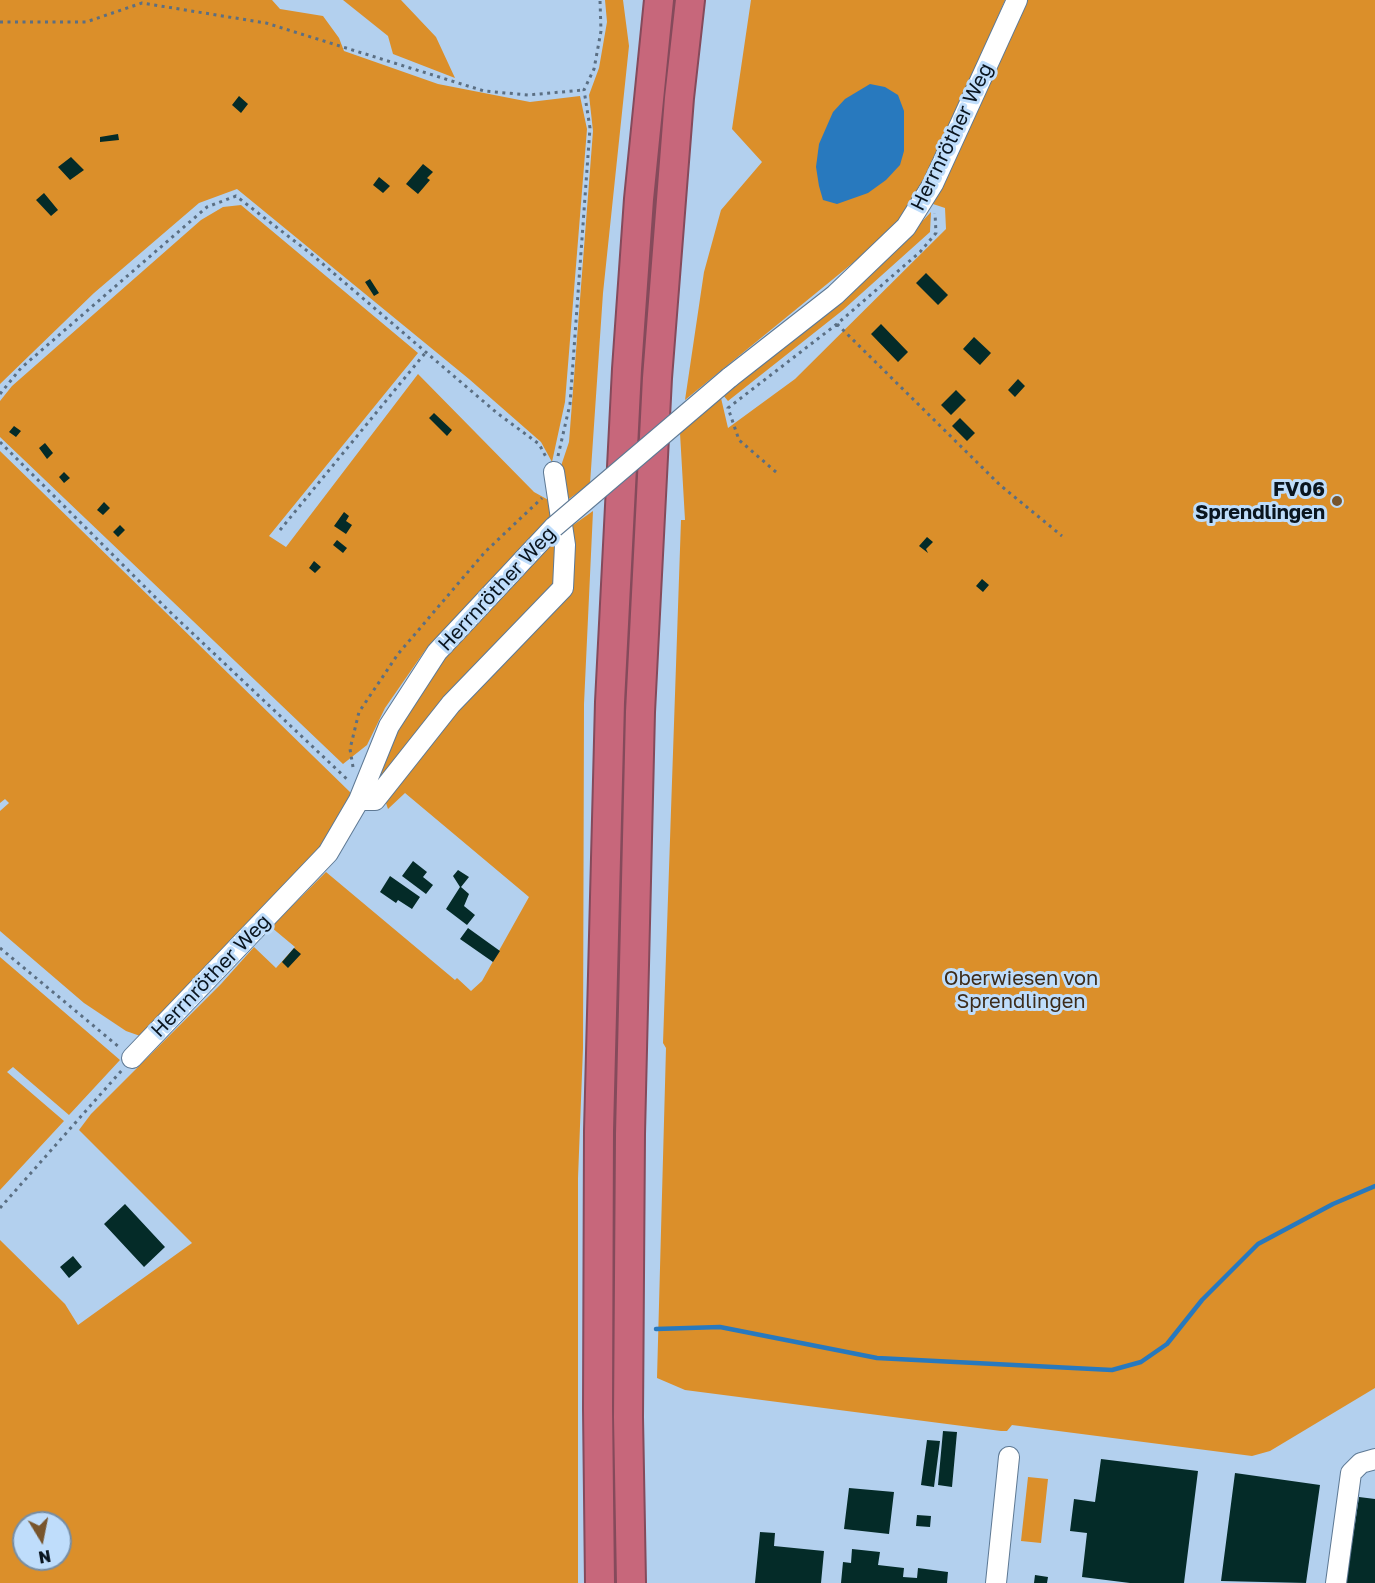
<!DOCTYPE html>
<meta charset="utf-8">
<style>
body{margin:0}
#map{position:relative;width:1375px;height:1583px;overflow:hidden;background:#b3d0ee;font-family:"Golos Text",sans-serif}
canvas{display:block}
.north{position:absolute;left:12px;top:1511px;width:60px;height:60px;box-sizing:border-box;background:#bfddfb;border:2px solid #778da3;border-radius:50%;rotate:170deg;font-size:16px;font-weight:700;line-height:24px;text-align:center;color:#0a151f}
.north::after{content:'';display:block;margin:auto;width:21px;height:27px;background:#77552d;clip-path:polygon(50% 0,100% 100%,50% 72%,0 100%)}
</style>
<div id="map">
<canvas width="1375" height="1583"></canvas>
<div class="north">N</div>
</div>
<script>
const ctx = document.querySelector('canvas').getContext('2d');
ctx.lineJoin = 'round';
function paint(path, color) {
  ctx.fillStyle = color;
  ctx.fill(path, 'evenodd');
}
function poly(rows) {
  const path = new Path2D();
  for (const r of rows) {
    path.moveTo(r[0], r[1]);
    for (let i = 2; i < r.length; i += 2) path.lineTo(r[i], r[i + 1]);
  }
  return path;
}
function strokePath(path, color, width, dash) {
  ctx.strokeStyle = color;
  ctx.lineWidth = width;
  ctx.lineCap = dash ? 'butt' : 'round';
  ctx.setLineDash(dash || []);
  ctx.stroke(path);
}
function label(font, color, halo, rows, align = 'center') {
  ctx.font = font + ' "Golos Text",sans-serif';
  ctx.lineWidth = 6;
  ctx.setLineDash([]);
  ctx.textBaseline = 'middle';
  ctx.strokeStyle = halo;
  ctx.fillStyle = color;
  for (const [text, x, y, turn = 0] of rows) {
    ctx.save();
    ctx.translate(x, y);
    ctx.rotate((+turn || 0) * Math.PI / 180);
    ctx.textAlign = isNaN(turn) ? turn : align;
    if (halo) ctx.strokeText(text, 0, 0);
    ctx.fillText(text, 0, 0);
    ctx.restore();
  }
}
const green = poly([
 [0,0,272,0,280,9,323,16,339,38,344,51,438,84,530,102,580,96,587,129,565,402,552,462,541,442,469,379,237,189,199,203,94,293,0,384],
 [343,0,401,0,436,37,455,78,393,54,388,36],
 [605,0,623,0,629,46,603,293,590,484,566,501,561,466,569,442,593,131,589,95,599,68,607,22],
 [751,0,1005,0,928,180,903,222,685,400,704,272,721,210,762,162,732,129],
 [1022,0,1375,0,1375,1388,1270,1451,1252,1456,1012,1425,1007,1431,1001,1431,685,1390,657,1378,666,1048,663,1043,681,520,685,520,680,433,721,398,728,428,795,379,946,229,945,208,918,199],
 [241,205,418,353,269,536,286,547,418,374,534,492,552,502,556,520,426,649,385,708,367,745,343,764,0,437,0,401,12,386,201,220,223,207],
 [931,212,930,232,843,310,728,401,723,395,910,234],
 [0,451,351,793,322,849,143,1037,126,1031,84,1003,0,931,0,811,9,803,5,799,0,803],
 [593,511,584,704,583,1048,578,1178,578,1583,0,1583,0,1240,65,1304,78,1325,192,1243,79,1130,91,1114,221,984,254,947,276,968,295,947,271,927,326,872,455,980,457,978,471,991,482,981,529,897,405,793,388,809,385,800,372,793,373,774,443,650,559,537,564,595,569,528],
 [24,1523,60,1523,60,1559,24,1559],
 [0,957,120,1060,69,1115,13,1067,7,1072,64,1121,0,1190],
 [1028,1477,1048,1479,1041,1543,1021,1541]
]);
const water = poly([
 [870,84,885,87,898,95,904,111,904,151,900,165,886,180,868,193,837,204,823,200,819,186,816,167,819,144,833,112,845,99]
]);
const stream = poly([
 [656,1329,720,1327,877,1358,1112,1370,1141,1362,1167,1344,1202,1300,1258,1244,1333,1204,1375,1186]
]);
const building = poly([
 [239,96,248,104,241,113,232,105],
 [118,134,119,140,100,142,100,137],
 [71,157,84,170,70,180,58,167],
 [423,164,433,172,427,178,430,180,418,194,406,184],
 [379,177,390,186,383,193,373,185],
 [44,193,58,210,51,216,36,200],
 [926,273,948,295,938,305,916,283],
 [370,279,379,293,374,296,365,282],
 [881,324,908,352,898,362,871,334],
 [974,337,991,353,980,365,963,349],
 [1018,379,1025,386,1015,397,1008,390],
 [956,390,966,400,951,415,941,405],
 [434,413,452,430,447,436,429,418],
 [960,418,975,433,967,441,952,426],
 [14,426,21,431,16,437,9,432],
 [45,443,53,453,47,459,39,448],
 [64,472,70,478,64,483,59,477],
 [104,502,110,508,103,515,97,510],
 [344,512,349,516,346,521,352,525,346,534,334,526],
 [120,525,125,530,118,537,113,532],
 [927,537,933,542,926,549,928,553,919,546],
 [337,540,347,548,343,553,333,545],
 [314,561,321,567,315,573,309,568],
 [982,579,989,585,983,592,976,586],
 [413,861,427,872,423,877,433,885,426,894,402,876],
 [458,870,469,877,461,887,469,894,464,906,475,915,467,925,446,909,460,887,453,876],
 [390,876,420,897,412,909,398,900,396,903,380,892],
 [468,928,500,951,493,962,460,939],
 [294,948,301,954,288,968,282,962],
 [125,1204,165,1247,144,1267,104,1224],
 [73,1256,82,1267,69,1278,60,1267],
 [943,1431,957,1432,952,1487,938,1485],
 [927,1440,940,1441,934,1487,921,1485],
 [1101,1459,1198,1471,1184,1583,1130,1583,1082,1577,1087,1533,1070,1531,1074,1499,1095,1502],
 [1235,1473,1320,1485,1306,1583,1221,1581],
 [849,1488,894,1492,889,1534,844,1529],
 [1359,1497,1375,1499,1375,1583,1346,1583],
 [917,1515,931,1516,930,1527,916,1526],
 [760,1532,775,1533,774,1546,824,1551,821,1583,755,1583],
 [852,1549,880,1552,878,1565,904,1568,903,1577,917,1578,918,1568,948,1572,947,1583,841,1583,843,1562,851,1563],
 [1035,1575,1048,1577,1047,1583,1034,1583]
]);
const path = poly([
 [0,22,86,22,142,3,266,23,484,91,528,95,584,90],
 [837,324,1000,485,1062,536],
 [0,394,21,368,207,207,236,196,310,253,497,413,539,444,546,457],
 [0,442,169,611,349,781],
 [558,456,570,404,590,128,584,90,594,69,601,31,600,0],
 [776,472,739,440,728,408,837,324,920,252,936,233,935,213],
 [280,530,426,352],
 [353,767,350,749,359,712,398,654,485,552,542,498],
 [0,948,119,1047],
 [0,1208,122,1070]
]);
const minor = poly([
 [729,378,835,295,906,227,933,184,1017,0],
 [359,800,375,800,451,704,563,588,565,545,554,472],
 [132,1058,328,853,359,800,389,726,437,652,554,527],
 [996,1583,1009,1457],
 [1336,1583,1351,1473,1361,1463,1375,1459]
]);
const highway = poly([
 [600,1583,598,1408,599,1131,610,702,627,369,639,199,659,0],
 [631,1583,628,1417,630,1134,640,712,657,378,679,98,690,0]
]);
const minorBridge = poly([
 [554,527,729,378]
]);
const markers = [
 [1337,501,6,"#77552d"]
];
const streetNames = [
 ["Herrnröther Weg",952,137,-64],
 ["Herrnröther Weg",497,589,-47],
 ["Herrnröther Weg",211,976,-46]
];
const poiNames = [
 ["FV06",1325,490],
 ["Sprendlingen",1325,513]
];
const parkNames = [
 ["Oberwiesen von",1021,979],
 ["Sprendlingen",1021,1002]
];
paint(green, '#db8f2a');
paint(water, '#2879be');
strokePath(stream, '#2879be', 4.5);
paint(building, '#042b28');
strokePath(minor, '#5e7994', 22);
strokePath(highway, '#854a5b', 32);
strokePath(path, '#5b6f83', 3, [3, 4.5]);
strokePath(minor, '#fff', 20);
strokePath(highway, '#c7677b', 28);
strokePath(minorBridge, '#5e7994', 22, []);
strokePath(minorBridge, '#fff', 20);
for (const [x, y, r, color] of markers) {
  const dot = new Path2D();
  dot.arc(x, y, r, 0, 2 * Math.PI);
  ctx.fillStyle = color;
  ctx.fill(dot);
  strokePath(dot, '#bfddfb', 2);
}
label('20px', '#0a151f', '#bfddfb', streetNames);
label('bold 20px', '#0a151f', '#bfddfb', poiNames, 'right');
label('20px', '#3d2c1a', '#bfddfb', parkNames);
</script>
